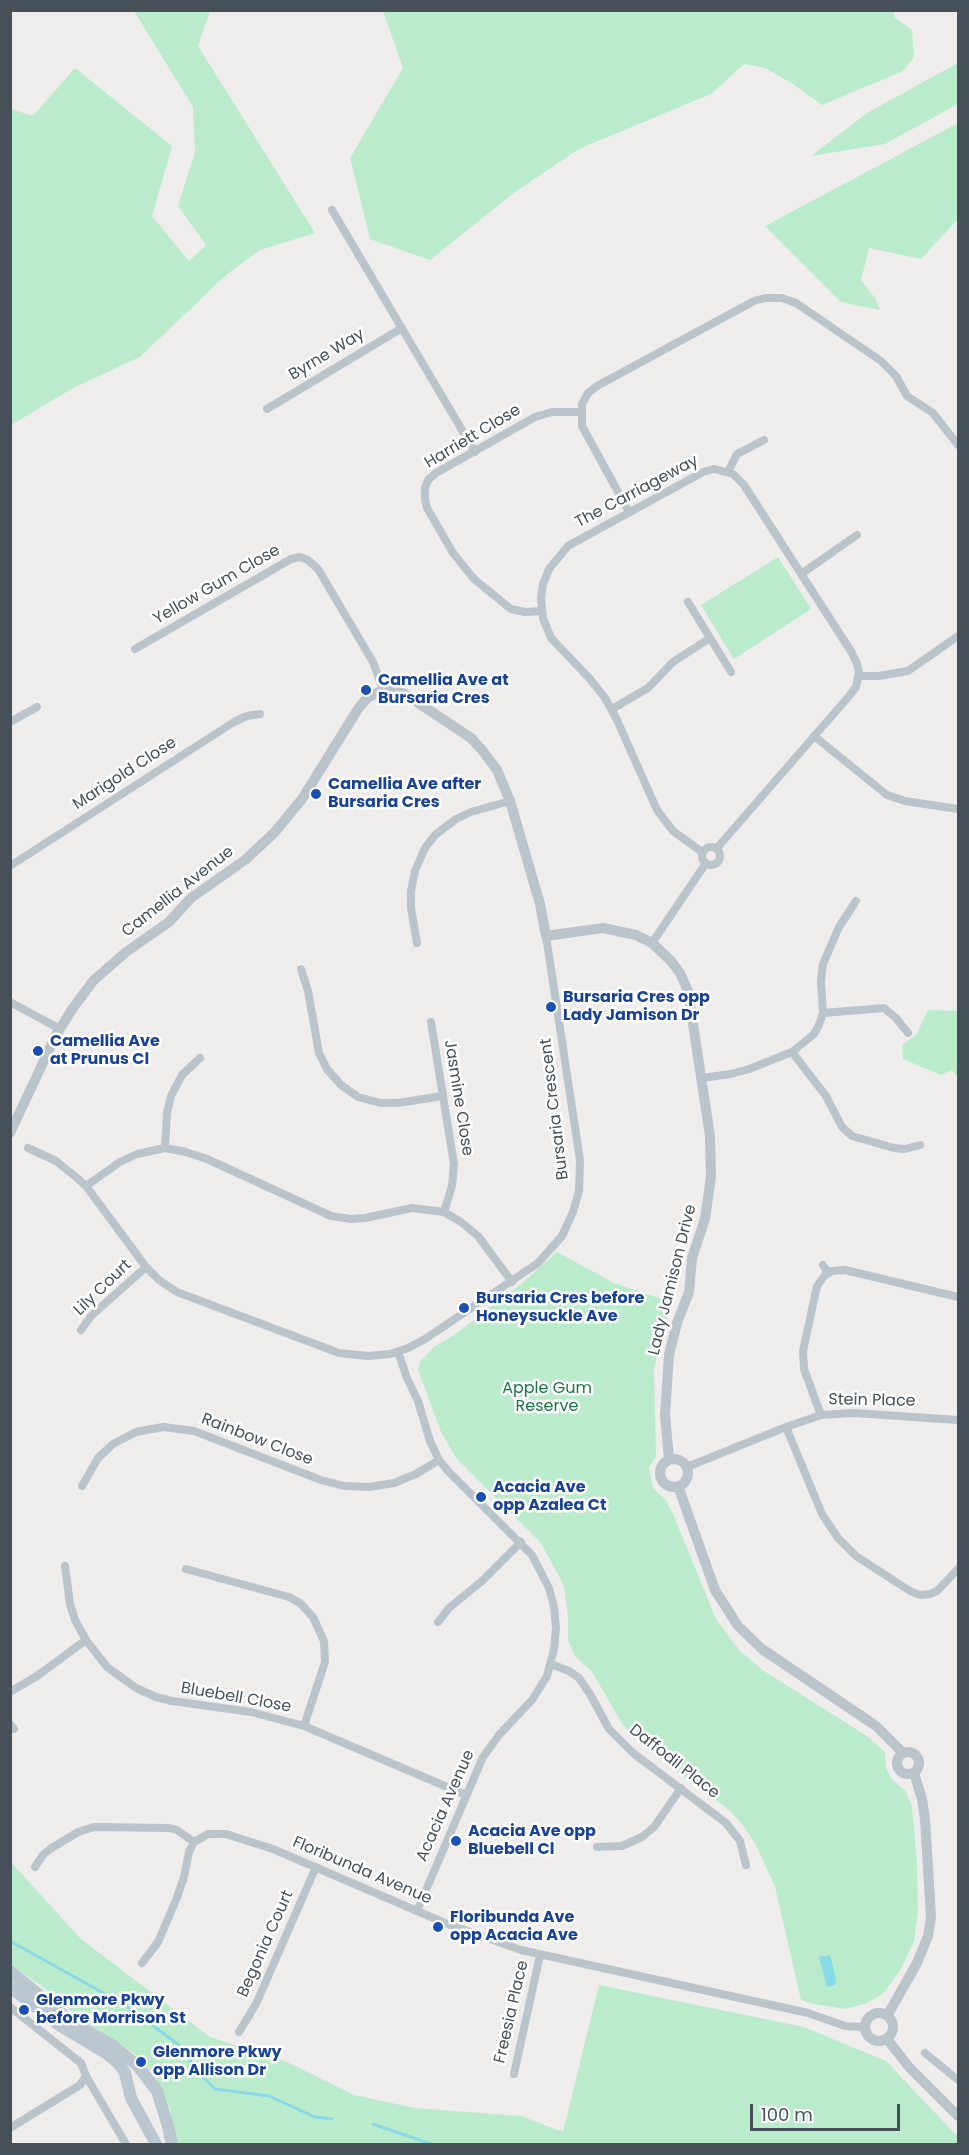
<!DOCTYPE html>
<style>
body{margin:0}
#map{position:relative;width:969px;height:2155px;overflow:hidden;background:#efecec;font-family:Poppins,sans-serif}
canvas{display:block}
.frame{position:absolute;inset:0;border:12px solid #455059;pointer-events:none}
.scale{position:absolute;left:750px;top:2104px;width:150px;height:27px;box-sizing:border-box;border:3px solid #455059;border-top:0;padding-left:8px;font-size:18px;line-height:21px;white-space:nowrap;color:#455059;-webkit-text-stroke:4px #fff;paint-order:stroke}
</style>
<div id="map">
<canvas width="969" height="2155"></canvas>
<div class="frame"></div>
<div class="scale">100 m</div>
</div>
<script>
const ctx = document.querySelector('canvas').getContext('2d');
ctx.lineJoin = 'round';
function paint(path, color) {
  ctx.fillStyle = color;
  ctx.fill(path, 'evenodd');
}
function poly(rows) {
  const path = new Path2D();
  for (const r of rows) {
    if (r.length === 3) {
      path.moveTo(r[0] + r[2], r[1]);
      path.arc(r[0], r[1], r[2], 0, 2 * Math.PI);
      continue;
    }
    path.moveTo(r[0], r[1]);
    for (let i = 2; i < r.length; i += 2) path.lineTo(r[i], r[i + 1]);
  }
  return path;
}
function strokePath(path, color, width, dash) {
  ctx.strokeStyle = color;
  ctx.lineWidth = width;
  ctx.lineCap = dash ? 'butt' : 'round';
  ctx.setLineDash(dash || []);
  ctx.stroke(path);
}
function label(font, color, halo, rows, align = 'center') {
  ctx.font = font + ' Poppins,sans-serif';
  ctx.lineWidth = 5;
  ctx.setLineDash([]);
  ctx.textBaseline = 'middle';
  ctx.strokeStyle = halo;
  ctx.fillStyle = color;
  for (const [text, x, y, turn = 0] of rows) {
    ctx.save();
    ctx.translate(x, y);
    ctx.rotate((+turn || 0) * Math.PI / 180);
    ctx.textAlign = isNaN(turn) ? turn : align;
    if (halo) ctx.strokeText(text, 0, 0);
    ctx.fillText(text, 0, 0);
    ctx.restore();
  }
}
const green = poly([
 [893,10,895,18,912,30,914,57,903,71,822,105,793,84,765,68,744,64,711,94,579,149,515,192,430,260,370,239,350,158,403,68,383,11],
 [134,11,210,11,198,46,315,233,260,250,226,275,140,357,73,388,11,425,11,109,33,116,75,68,172,146,152,216,189,261,206,245,178,206,195,152,193,107],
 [958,63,958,104,885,144,811,156,867,113],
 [958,123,958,219,921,259,869,248,861,280,875,298,880,310,841,302,765,226],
 [778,557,811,609,734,659,701,605],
 [928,1010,958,1011,958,1078,952,1070,941,1075,903,1059,902,1045,916,1035],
 [557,1252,614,1283,671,1302,654,1369,656,1457,649,1467,653,1488,666,1500,673,1514,716,1619,740,1651,764,1671,867,1736,885,1752,886,1768,893,1781,905,1790,912,1806,917,1863,918,1912,914,1941,901,1969,882,1995,864,2004,845,2009,814,2004,801,2000,775,1887,755,1843,743,1825,728,1809,665,1763,623,1725,592,1672,575,1656,568,1640,568,1617,564,1586,541,1543,456,1458,441,1432,418,1370,420,1361,434,1347,454,1335,520,1285],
 [10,1861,81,1939,210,2037,287,2062,354,2095,415,2108,521,2116,563,2132,599,1985,804,2027,886,2061,958,2137,958,2144,176,2144,170,2109,151,2071,134,2053,75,2015,60,2000,11,1964]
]);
const water = poly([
 [830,1955,836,1979,835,1985,827,1987,819,1957]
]);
const stream = poly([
 [10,1941,125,2005,179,2045,200,2074,215,2089,269,2096,315,2117,332,2119],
 [373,2124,431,2144]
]);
const minor = poly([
 [332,210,475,452],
 [267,409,402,328],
 [728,472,737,454,764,440],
 [629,512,582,426,582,404,588,393,597,386,754,301,765,298,782,298,796,303,881,361,896,376,907,396,933,413,958,445],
 [801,574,857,535],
 [688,602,731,672],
 [542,611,525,612,511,609,474,579,453,553,427,508,425,500,425,488,428,480,436,473,535,417,552,412,581,412],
 [135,649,291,559,300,557,308,560,318,569,373,662,383,690],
 [858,676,879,676,908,671,958,636],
 [612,709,648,688,673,662,710,638],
 [10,722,37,707],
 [814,736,887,795,905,801,958,809],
 [711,856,9],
 [702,852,673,831,657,810,617,720,605,698,590,679,551,638,543,618,541,598,543,584,549,569,568,546,703,472,714,469,733,474,744,485,852,653,857,664,859,672,856,687,850,695,717,848],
 [10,866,234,722,247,716,260,714],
 [417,943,411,908,411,891,415,871,425,848,435,835,456,819,471,812,510,801],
 [652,943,706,863],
 [301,969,308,991,319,1053,327,1069,341,1085,358,1097,381,1103,398,1103,442,1096],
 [10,1002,60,1029],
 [823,1013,884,1008,896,1018,908,1033],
 [431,1022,454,1164,452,1186,444,1212],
 [792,1052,826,1096,842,1127,852,1136,894,1148,905,1149,920,1145],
 [702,1078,731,1074,749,1069,792,1052,814,1034,819,1025,823,1013,821,981,823,964,839,927,856,901],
 [28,1148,56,1161,77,1178,86,1186,146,1267,159,1280,177,1292,339,1353,368,1356,390,1354,408,1348,425,1339,538,1263,562,1236,573,1212,579,1191,580,1160,546,936],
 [165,1148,167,1113,171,1096,182,1075,200,1058],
 [86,1186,120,1162,137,1154,165,1148,186,1152,207,1159,331,1216,351,1219,365,1218,412,1208,444,1212,461,1222,478,1236,512,1282],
 [823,1265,828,1273],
 [81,1330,91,1316,146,1267],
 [398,1352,407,1378,418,1401,430,1441,439,1460,448,1471,532,1555,549,1588,554,1607,556,1628,554,1649,547,1676,532,1700,499,1735,483,1757,417,1911],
 [821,1415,804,1369,803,1351,817,1286,825,1275,832,1271,845,1270,958,1297],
 [786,1427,822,1514,838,1538,856,1556,910,1591,920,1595,930,1594,937,1591,958,1569],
 [687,1467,786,1427,821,1415,854,1413,958,1420],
 [82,1486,98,1458,113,1444,136,1432,163,1427,194,1431,321,1480,344,1486,369,1487,394,1483,416,1474,439,1460],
 [65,1566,70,1604,75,1620,86,1640,107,1667,136,1688,156,1697,172,1701,251,1712,304,1726,466,1795],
 [186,1569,289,1597,300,1603,313,1617,324,1641,325,1662,304,1726],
 [438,1622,449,1608,482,1581,521,1542],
 [551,1664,569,1671,579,1678,590,1694,609,1729,633,1753,726,1823,740,1841,746,1865],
 [10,1692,37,1676,86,1640],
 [10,1724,14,1729],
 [597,1847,622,1846,642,1837,654,1827,681,1788],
 [35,1867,43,1855,50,1849,78,1832,94,1827,170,1828,177,1830,194,1842,208,1834,226,1834,273,1849,445,1923,521,1950,808,2013,845,2026,866,2027],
 [142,1963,158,1942,176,1900,184,1877,189,1852,194,1842],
 [10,2007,81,2063,86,2076,80,2085,10,2128],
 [239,2032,256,2004,316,1867],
 [925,2053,958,2080],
 [514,2074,540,1955],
 [86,2076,126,2144]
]);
const tertiary = poly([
 [10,1133,56,1035,73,1008,93,981,126,952,169,922,191,898,245,860,274,833,302,799,358,709,367,698,383,690,396,691,405,694,471,738,482,750,497,770,510,801,540,904,546,936,603,928,636,935,652,943,671,961,680,973,688,991,710,1136,711,1177,705,1219,692,1258,689,1292,677,1323,669,1355,665,1415,669,1459],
 [674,1473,14],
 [678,1486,715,1590,738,1626,762,1649,876,1726,903,1753],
 [908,1763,11],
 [879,2027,14],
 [887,2016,917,1963,928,1936,931,1917,925,1819,922,1799,914,1773],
 [887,2039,909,2067,958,2116]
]);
const secondary = poly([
 [10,1971,72,2022,112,2045,137,2065,157,2091,168,2126,172,2144],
 [10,1987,59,2025,106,2053,119,2064,125,2073,131,2098,156,2144]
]);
const markers = [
 [366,690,6,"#1a4fb4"],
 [316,794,6,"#1a4fb4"],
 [551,1007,6,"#1a4fb4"],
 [38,1051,6,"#1a4fb4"],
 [464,1308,6,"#1a4fb4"],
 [481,1497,6,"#1a4fb4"],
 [456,1841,6,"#1a4fb4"],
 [438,1927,6,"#1a4fb4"],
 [24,2010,6,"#1a4fb4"],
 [141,2062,6,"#1a4fb4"]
];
const streetNames = [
 ["Byrne Way",327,355,-31],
 ["Harriett Close",473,437,-31],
 ["The Carriageway",637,492,-28],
 ["Yellow Gum Close",217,585,-30],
 ["Marigold Close",125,774,-33],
 ["Camellia Avenue",178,892,-38],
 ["Jasmine Close",458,1098,81],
 ["Bursaria Crescent",555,1109,-97],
 ["Lady Jamison Drive",673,1280,-76],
 ["Lily Court",103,1288,-44],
 ["Stein Place",872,1401,1],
 ["Rainbow Close",257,1440,21],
 ["Bluebell Close",236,1698,10],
 ["Daffodil Place",674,1762,38],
 ["Acacia Avenue",446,1806,-66],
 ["Floribunda Avenue",362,1871,23],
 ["Begonia Court",266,1944,-66],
 ["Freesia Place",512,2012,-77]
];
const transitNames = [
 ["Camellia Ave at",378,681],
 ["Bursaria Cres",378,699],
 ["Camellia Ave after",328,785],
 ["Bursaria Cres",328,803],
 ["Bursaria Cres opp",563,998],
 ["Lady Jamison Dr",563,1016],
 ["Camellia Ave",50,1042],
 ["at Prunus Cl",50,1060],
 ["Bursaria Cres before",476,1299],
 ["Honeysuckle Ave",476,1317],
 ["Acacia Ave",493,1488],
 ["opp Azalea Ct",493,1506],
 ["Acacia Ave opp",468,1832],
 ["Bluebell Cl",468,1850],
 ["Floribunda Ave",450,1918],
 ["opp Acacia Ave",450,1936],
 ["Glenmore Pkwy",36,2001],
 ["before Morrison St",36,2019],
 ["Glenmore Pkwy",153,2053],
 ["opp Allison Dr",153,2071]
];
const parkNames = [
 ["Apple Gum",547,1389],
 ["Reserve",547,1407]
];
paint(green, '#baeccb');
paint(water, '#88dae8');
strokePath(stream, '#88dae8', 3);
strokePath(minor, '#bac4cb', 8);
strokePath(tertiary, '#bac4cb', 10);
strokePath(secondary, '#bac6d0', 12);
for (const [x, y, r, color] of markers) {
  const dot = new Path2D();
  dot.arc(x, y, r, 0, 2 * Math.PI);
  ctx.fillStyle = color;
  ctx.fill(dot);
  strokePath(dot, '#fff', 2);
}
label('16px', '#455059', '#fff', streetNames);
label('bold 16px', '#164399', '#fff', transitNames, 'left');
label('16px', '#197743', '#fff', parkNames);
</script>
